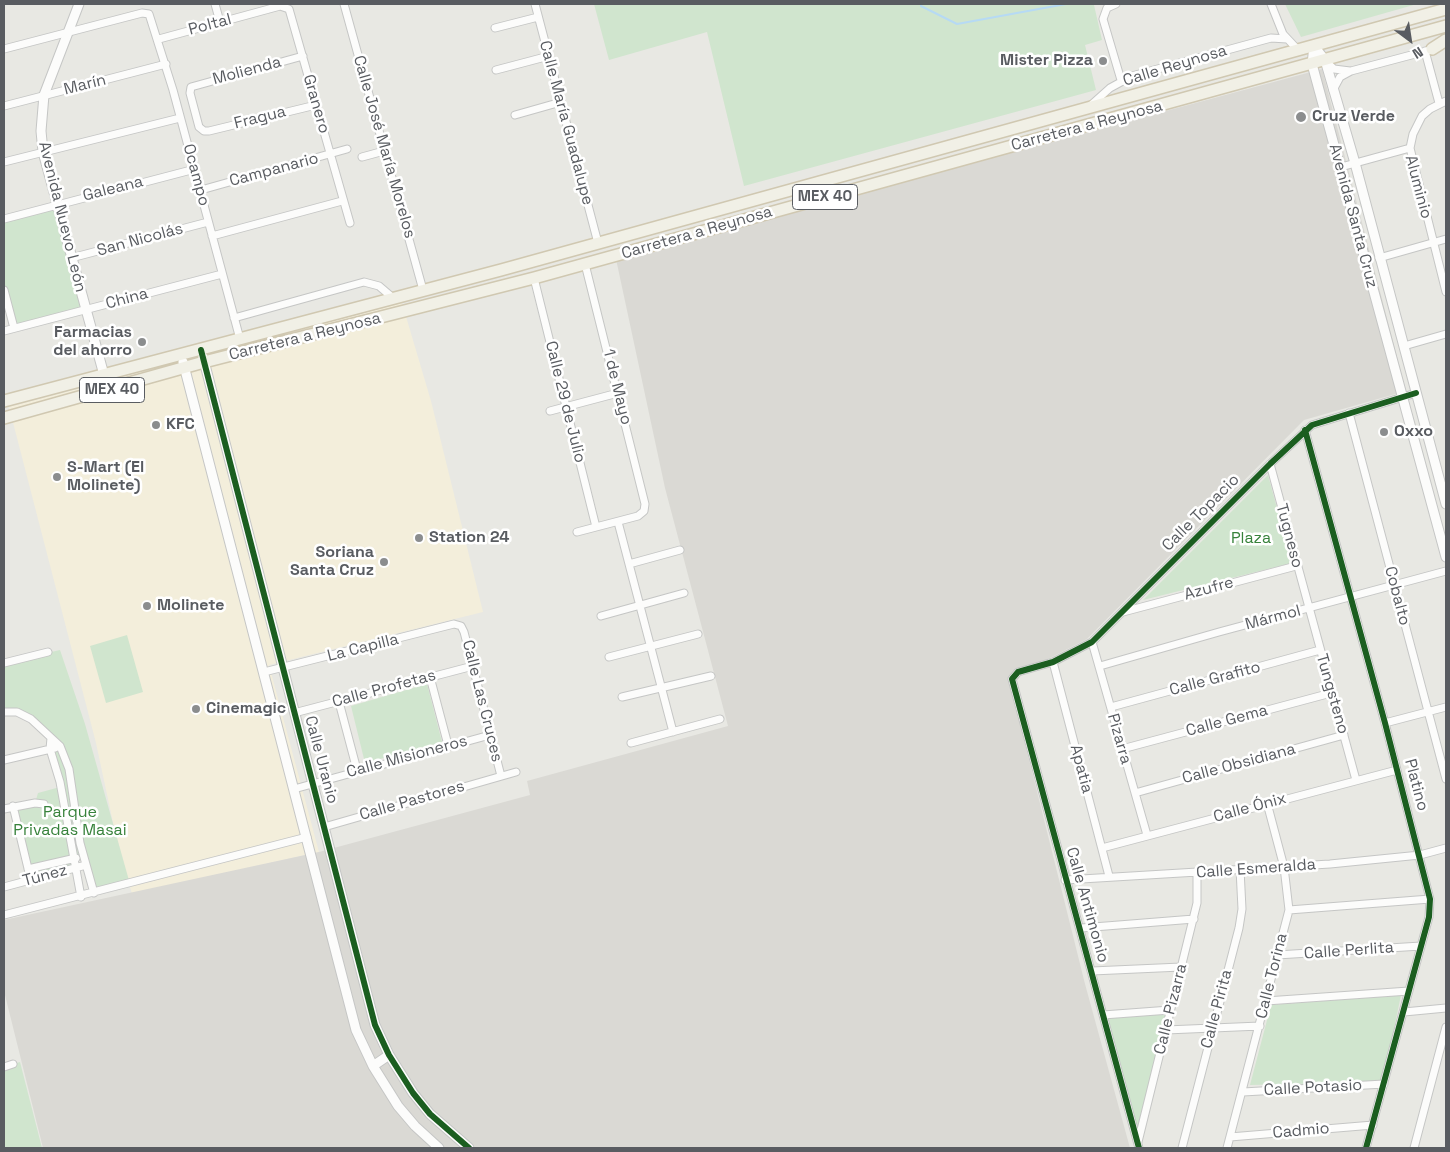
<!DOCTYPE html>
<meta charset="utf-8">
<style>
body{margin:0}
#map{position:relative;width:1450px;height:1152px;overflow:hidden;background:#e8e8e3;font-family:"Space Grotesk",sans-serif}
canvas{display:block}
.frame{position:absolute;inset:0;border:5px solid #595c61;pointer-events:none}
.north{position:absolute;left:1385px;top:15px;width:50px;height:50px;-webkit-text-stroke:4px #fff;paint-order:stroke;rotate:149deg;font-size:14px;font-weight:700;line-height:20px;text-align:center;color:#595c61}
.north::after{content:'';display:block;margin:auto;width:18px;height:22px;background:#595c61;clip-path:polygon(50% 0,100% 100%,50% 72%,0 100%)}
</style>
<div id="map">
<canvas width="1450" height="1152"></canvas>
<div class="frame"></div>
<div class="north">N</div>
</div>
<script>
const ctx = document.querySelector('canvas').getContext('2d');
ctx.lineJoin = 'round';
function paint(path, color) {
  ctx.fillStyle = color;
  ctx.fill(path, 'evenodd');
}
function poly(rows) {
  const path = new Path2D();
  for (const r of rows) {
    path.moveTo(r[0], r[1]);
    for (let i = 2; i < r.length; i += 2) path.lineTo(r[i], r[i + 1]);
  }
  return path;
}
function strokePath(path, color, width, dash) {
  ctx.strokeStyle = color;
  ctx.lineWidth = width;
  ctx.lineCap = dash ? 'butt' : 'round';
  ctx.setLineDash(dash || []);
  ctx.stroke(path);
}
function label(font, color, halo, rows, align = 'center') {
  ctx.font = font + ' "Space Grotesk",sans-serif';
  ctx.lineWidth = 5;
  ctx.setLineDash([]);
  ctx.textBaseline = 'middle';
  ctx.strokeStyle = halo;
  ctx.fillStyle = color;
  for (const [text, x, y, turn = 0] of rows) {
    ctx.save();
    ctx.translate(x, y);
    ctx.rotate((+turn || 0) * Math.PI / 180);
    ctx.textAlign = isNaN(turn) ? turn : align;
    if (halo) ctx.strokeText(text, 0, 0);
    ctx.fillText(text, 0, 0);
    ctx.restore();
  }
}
const commercial = poly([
 [402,303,431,401,483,612,269,665,319,852,132,894,114,827,96,743,9,407]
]);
const industrial = poly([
 [1322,69,1406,391,1304,420,1087,639,1009,679,1085,984,1130,1148,43,1148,4,991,4,920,319,852,530,795,527,781,728,726,665,488,616,259]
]);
const green = poly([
 [594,4,1098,4,1094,5,1102,40,1085,45,1096,90,744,186,707,32,609,60],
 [1285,4,1417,4,1301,37],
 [57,204,86,309,14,328,4,291,4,219],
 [1268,475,1292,563,1143,600],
 [127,635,143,692,106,703,90,646],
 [60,650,85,724,130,884,94,893,83,856,73,859,75,868,31,881,13,806,35,803,38,793,60,787,51,738,31,719,4,712,4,663],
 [427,684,442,742,365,763,351,706],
 [1401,995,1383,1082,1250,1085,1271,1005],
 [1170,1010,1138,1145,1103,1015],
 [20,1062,42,1148,4,1148,4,1067]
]);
const stream = poly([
 [921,4,921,6,957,24,1066,4]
]);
const minor = poly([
 [215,4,220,22],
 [344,4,423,290],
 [535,4,598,243],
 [1116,4,1107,8,1103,19,1121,80],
 [1271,4,1283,34,1298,50],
 [495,28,538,17],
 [159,39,280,6,289,9,350,223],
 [4,49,142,13,149,14,173,90,240,339],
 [1425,51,1439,103],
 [303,56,191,87,190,93,199,127,204,131,209,131,316,105],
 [1326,62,1334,69,1350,71],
 [496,70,549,56],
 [1333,90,1340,77,1351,71,1434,49],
 [1446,101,1430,109,1422,116,1413,134,1410,148,1446,292],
 [1091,105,1110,88,1132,76,1271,38,1287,39],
 [4,106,166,64],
 [515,115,561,102],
 [362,157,384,151],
 [4,162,180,118],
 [1341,167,1410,148],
 [201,190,347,149],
 [4,219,195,169],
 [212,236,342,201],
 [71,258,208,222],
 [1379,258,1446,239],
 [534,278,596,527],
 [4,290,14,328],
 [234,318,364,282,379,286,393,298],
 [4,331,222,274],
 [1404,346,1446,334],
 [550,411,618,393],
 [1349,413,1446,779],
 [1305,430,1385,723,1430,899,1429,917,1366,1148],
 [1270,464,1356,780],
 [618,522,673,732],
 [577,532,638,516,644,511,645,504,585,264],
 [629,564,680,550],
 [1123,612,1296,566],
 [601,616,684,593],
 [1092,642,1147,835],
 [609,657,698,634],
 [1053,662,1109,876],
 [4,663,48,652],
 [1100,666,1219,632,1446,571],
 [264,672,454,624,461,626,464,632,501,776],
 [430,677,448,745],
 [622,697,711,676],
 [339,702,357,770],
 [1111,707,1320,650],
 [4,712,17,712,31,719,60,746,69,769,80,843,94,893],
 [294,713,473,666],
 [1385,723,1446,707],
 [51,738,50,749,60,782,81,897],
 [631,743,720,719],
 [1122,749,1331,693],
 [4,760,55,748],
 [294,789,490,735],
 [1135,793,1344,735],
 [13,806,31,881],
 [4,809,35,803,44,804],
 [324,827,516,772],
 [1102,848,1397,770],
 [28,869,76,858],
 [1065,880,1330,864,1420,855,1446,848],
 [4,887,86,865],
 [1289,910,1430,899],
 [4,915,307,837],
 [1081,928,1194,919],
 [1277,955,1421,946],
 [1092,971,1181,967],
 [1266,1001,1409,991],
 [1404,1012,1446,1008],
 [1103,1015,1170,1010],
 [1166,1030,1260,1026],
 [4,1067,13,1064],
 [1243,1092,1384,1084],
 [1230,1137,1373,1125],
 [1138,1142,1197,903,1197,873],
 [1139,1148,1012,679,1018,672,1053,662,1092,642,1270,464,1312,425,1416,393],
 [1182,1148,1239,928,1242,909,1240,869],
 [1227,1148,1289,910,1284,867,1267,803],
 [1414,1148,1446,1027]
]);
const tertiary = poly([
 [79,4,44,95,41,131,43,152,104,375],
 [1314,46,1312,64,1446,557],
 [1314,46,1325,60,1355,163,1446,504],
 [203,357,375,1025,389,1055,413,1093,430,1114,469,1148],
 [183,362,356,1030,373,1066,398,1106,415,1126,439,1148],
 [373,1066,389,1055]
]);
const primary = poly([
 [1432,49,1446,40],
 [4,401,501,270,1446,9],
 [4,418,204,362,534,278,1446,26]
]);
const cycleway = poly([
 [201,350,375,1025,389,1055,413,1093,430,1114,469,1148],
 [1305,430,1385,723,1430,899,1429,917,1366,1148],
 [1139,1148,1012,679,1018,672,1053,662,1092,642,1270,464,1312,425,1416,393]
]);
const markers = [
 [1103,61,5,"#8b8d8e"],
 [1301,117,6,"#8b8d8e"],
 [142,342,5,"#8b8d8e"],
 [156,425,5,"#8b8d8e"],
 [1384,432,5,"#8b8d8e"],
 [57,477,5,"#8b8d8e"],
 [419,538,5,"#8b8d8e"],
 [384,562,5,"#8b8d8e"],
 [147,606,5,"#8b8d8e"],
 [196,709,5,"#8b8d8e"]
];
const shields = [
 [825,197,65],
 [112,390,65]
];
const shieldNames = [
 ["MEX 40",825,197],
 ["MEX 40",112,390]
];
const streetNames = [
 ["Poltal",210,25,-15],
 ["Calle Reynosa",1175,66,-17],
 ["Molienda",247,71,-15],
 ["Marín",85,85,-14],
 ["Granero",316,104,74],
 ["Fragua",260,118,-14],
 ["Calle María Guadalupe",566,123,75],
 ["Carretera a Reynosa",1087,126,-15],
 ["Calle José María Morelos",384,147,74],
 ["Campanario",274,170,-15],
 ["Ocampo",196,175,75],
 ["Aluminio",1418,187,75],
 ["Galeana",113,189,-14],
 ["Avenida Santa Cruz",1353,216,75],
 ["Avenida Nuevo León",62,217,76],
 ["Carretera a Reynosa",697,233,-16],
 ["San Nicolás",140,240,-15],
 ["China",127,299,-15],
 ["Carretera a Reynosa",305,337,-14],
 ["1 de Mayo",617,387,76],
 ["Calle 29 de Julio",565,402,76],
 ["Calle Topacio",1201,513,-45],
 ["Tugneso",1289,536,75],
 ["Azufre",1209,589,-15],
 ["Cobalto",1397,596,75],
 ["Mármol",1273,618,-15],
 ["La Capilla",363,648,-14],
 ["Calle Grafito",1215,679,-15],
 ["Calle Profetas",384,689,-15],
 ["Tungsteno",1332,694,74],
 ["Calle Las Cruces",482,701,76],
 ["Calle Gema",1227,721,-15],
 ["Pizarra",1119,739,74],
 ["Calle Misioneros",407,757,-15],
 ["Calle Uranio",321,760,75],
 ["Calle Obsidiana",1239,764,-15],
 ["Apatia",1081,769,75],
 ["Platino",1416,785,75],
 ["Calle Pastores",412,801,-16],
 ["Calle Ónix",1250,808,-15],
 ["Calle Esmeralda",1256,869,-4],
 ["Túnez",45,876,-15],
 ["Calle Antimonio",1087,905,74],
 ["Calle Perlita",1349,951,-4],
 ["Calle Torina",1272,976,-76],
 ["Calle Pizarra",1171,1009,-76],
 ["Calle Pirita",1217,1009,-75],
 ["Calle Potasio",1313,1088,-3],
 ["Cadmio",1301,1131,-5]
];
const poiNames = [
 ["Mister Pizza",1093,61,"right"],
 ["Cruz Verde",1312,117],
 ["Farmacias",132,333,"right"],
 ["del ahorro",132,351,"right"],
 ["KFC",166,425],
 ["Oxxo",1394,432],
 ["S-Mart (El",67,468],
 ["Molinete)",67,486],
 ["Station 24",429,538],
 ["Soriana",374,553,"right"],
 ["Santa Cruz",374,571,"right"],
 ["Molinete",157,606],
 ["Cinemagic",206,709]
];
const parkNames = [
 ["Plaza",1251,539],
 ["Parque",70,813],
 ["Privadas Masai",70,831]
];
paint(commercial, '#f3eedb');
paint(industrial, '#dad9d4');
paint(green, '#d0e5ce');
strokePath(stream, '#b6daf4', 2);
strokePath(minor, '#c5c6c5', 9);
strokePath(tertiary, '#c5c6c5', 11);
strokePath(primary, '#d0c8b1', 14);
strokePath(minor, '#fcfcfb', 7);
strokePath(tertiary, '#fcfcfb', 9);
strokePath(primary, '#f1f0e6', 11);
strokePath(cycleway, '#1b5e20', 6);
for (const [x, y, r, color] of markers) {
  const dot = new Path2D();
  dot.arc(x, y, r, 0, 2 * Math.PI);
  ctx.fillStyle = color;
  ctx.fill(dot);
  strokePath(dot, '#fff', 2);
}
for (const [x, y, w] of shields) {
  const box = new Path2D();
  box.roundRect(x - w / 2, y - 12.5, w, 25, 4);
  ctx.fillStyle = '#fff';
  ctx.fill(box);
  strokePath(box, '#595c61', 1);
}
label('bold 15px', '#595c61', null, shieldNames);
label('16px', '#595c61', '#fff', streetNames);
label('bold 16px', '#595c61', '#fff', poiNames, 'left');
label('16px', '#37823b', '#fff', parkNames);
</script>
